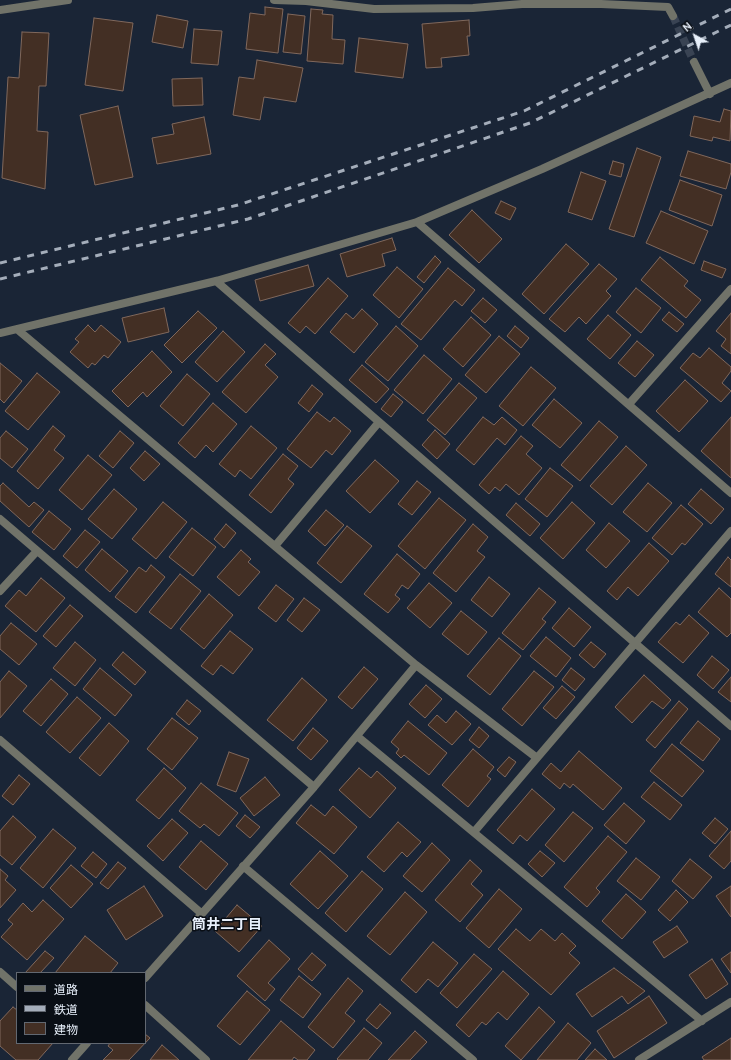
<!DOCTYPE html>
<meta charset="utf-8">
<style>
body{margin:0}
#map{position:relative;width:731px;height:1060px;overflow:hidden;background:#1a2536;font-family:Cabin,"Noto Sans JP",sans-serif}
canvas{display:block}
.legend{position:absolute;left:16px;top:972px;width:130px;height:72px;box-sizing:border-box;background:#090e15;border:1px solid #626871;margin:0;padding:5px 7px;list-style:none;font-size:12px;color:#e7effa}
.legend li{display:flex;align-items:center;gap:8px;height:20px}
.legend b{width:20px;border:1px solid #626871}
.north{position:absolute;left:675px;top:16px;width:40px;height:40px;-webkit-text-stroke:3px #090e15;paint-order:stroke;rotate:320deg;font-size:11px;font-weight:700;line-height:16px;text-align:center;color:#e7effa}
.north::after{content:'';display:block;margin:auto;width:14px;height:18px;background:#e7effa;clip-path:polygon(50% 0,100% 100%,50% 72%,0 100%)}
</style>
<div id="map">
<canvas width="731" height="1060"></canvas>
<ul class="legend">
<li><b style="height:5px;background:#717369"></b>道路</li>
<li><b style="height:5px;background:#a4adba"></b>鉄道</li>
<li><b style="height:11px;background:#432f24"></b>建物</li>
</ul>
<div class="north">N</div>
</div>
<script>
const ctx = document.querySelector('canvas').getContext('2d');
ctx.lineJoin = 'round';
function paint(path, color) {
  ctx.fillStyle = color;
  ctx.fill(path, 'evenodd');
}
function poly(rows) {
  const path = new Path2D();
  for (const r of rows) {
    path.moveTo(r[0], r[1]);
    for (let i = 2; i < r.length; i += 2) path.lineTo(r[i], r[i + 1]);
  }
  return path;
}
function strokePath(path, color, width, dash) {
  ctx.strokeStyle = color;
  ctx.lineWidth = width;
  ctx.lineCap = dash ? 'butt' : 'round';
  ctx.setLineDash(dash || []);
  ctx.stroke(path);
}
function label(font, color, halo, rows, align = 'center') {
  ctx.font = font + ' Cabin,"Noto Sans JP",sans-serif';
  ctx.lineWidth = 3;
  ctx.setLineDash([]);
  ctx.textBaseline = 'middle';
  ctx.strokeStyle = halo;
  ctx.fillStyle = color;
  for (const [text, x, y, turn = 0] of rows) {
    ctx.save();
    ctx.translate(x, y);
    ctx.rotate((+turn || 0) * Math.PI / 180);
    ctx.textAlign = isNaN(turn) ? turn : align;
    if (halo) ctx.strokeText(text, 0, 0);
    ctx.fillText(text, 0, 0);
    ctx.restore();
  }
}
const building = poly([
 [265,7,283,9,278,53,246,49,250,13,265,15,265,7],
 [311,9,323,10,322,14,333,15,332,39,345,40,343,64,307,61,311,9],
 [288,14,305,16,301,54,283,52,288,14],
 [157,15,188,21,183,48,152,42,157,15],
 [94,18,133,23,123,91,85,85,94,18],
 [469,20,470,36,467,36,469,55,441,58,442,67,426,68,422,24,469,20],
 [194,29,222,31,218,65,191,63,194,29],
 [22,32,49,33,46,86,39,86,37,131,48,132,45,189,2,178,8,77,19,78,22,32],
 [359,38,408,44,403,78,355,72,359,38],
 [257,60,303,68,296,102,264,97,260,120,233,115,239,77,254,79,257,60],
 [202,78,203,105,173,106,172,79,202,78],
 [118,106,133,177,95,185,80,115,118,106],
 [724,109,731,111,730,141,713,137,712,141,690,136,694,116,720,122,724,109],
 [204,117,211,154,157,164,152,138,174,134,172,124,204,117],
 [637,148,661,157,634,237,609,229,637,148],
 [688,151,731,164,731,172,726,189,680,176,688,151],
 [613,161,624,164,621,177,609,174,613,161],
 [581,172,606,181,592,220,568,212,581,172],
 [680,180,722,195,712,226,669,210,680,180],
 [501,201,516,208,510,220,495,213,501,201],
 [472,210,502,239,479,263,449,235,472,210],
 [661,211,708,231,694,264,646,243,661,211],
 [392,238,396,250,382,254,385,266,347,277,340,254,392,238],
 [566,244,589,264,544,314,522,294,566,244],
 [435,256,441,262,424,283,417,277,435,256],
 [660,257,688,281,684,286,701,300,686,318,641,280,660,257],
 [704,261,726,269,722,278,701,270,704,261],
 [599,264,617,279,606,291,611,296,586,324,579,317,565,332,549,319,599,264],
 [308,265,314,286,260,301,255,280,308,265],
 [397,267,423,289,399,318,373,295,397,267],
 [448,268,475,290,462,306,455,300,421,340,401,324,448,268],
 [328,278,348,296,315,334,306,326,300,333,288,323,328,278],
 [636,288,661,308,641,333,616,312,636,288],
 [483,298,497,310,485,323,471,311,483,298],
 [164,308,169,332,128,342,122,318,164,308],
 [362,309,378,324,354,353,330,332,346,313,353,319,362,309],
 [198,311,217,328,182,363,164,345,198,311],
 [669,312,684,324,677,332,662,320,669,312],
 [731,313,731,354,721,346,726,339,716,331,731,313],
 [608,315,631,335,610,359,587,339,608,315],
 [471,317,491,335,463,367,443,349,471,317],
 [88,325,95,332,101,325,121,342,108,358,104,355,95,365,92,363,88,368,70,352,79,342,75,339,88,325],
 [396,326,418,346,388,381,365,362,396,326],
 [515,326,529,338,521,348,507,336,515,326],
 [223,331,245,352,217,382,195,362,223,331],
 [499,336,520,354,486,393,465,375,499,336],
 [637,341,654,355,635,377,618,363,637,341],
 [265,344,276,354,265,365,278,377,246,413,222,392,265,344],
 [709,348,731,367,731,371,722,383,731,391,721,402,680,368,693,353,700,358,709,348],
 [152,351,172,372,147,397,143,392,128,407,112,391,152,351],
 [424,355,452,379,423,414,394,390,424,355],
 [0,363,22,381,4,403,0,399,0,363],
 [362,365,389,389,376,403,349,380,362,365],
 [531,367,556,388,523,426,499,406,531,367],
 [37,373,60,392,28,430,5,411,37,373],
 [187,374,210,394,183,426,160,406,187,374],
 [685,380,708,401,679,432,656,411,685,380],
 [459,383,477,398,445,435,427,420,459,383],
 [312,385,323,394,309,412,298,403,312,385],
 [393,394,403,402,391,417,381,409,393,394],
 [554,399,582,423,560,448,532,425,554,399],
 [213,403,237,424,213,452,206,445,195,458,178,443,213,403],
 [317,412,330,422,334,417,351,431,332,455,326,450,311,468,287,449,317,412],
 [483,417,494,425,502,417,517,430,505,445,497,438,474,465,456,450,483,417],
 [731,417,731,478,701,451,731,417],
 [599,421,618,437,580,481,561,465,599,421],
 [53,426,65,436,54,450,64,458,38,489,17,471,53,426],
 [251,426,277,448,251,479,240,470,235,477,219,464,251,426],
 [435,430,450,444,437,459,422,445,435,430],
 [6,431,28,449,12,468,0,458,0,438,6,431],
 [120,431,134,443,113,468,99,456,120,431],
 [521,436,533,446,526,454,542,468,519,495,506,484,500,491,495,487,489,494,479,485,521,436],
 [626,446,647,465,612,505,590,486,626,446],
 [145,451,160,464,144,481,130,468,145,451],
 [283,454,298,466,288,479,294,484,271,513,249,495,283,454],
 [88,455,112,475,82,510,59,490,88,455],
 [375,460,399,481,370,513,346,491,375,460],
 [550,468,573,486,547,517,525,499,550,468],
 [417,481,431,492,412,515,398,504,417,481],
 [3,483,29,507,34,502,44,510,29,527,0,501,0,486,3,483],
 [648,483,672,503,647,532,623,512,648,483],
 [114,489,137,509,112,539,88,519,114,489],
 [701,489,724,509,711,524,688,504,701,489],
 [439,498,466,520,425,569,398,546,439,498],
 [163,502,187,522,156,559,132,539,163,502],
 [572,502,595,523,563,559,540,538,572,502],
 [516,503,540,524,530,536,506,515,516,503],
 [681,505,703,524,685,545,682,543,672,555,652,538,681,505],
 [326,510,344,525,325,546,308,531,326,510],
 [49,511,71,529,54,550,32,532,49,511],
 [609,523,630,541,606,568,586,550,609,523],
 [226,524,236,533,224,548,214,539,226,524],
 [473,524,488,537,477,551,485,557,456,592,433,573,473,524],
 [347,526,372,546,341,583,317,563,347,526],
 [192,528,216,547,193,576,169,557,192,528],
 [85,530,100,542,77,568,63,556,85,530],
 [649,543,669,561,638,596,628,587,617,600,607,591,649,543],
 [102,549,128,571,110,592,85,570,102,549],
 [241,550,251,559,248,562,260,572,239,596,217,577,241,550],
 [397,554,420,574,408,589,402,585,395,595,400,599,388,613,364,594,397,554],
 [728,557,731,560,731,587,715,574,728,557],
 [151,565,165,577,136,613,115,597,139,567,146,572,151,565],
 [180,574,201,591,171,629,149,612,180,574],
 [489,577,510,594,492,617,471,600,489,577],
 [41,578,65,598,36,632,5,606,19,590,26,596,41,578],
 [429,583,452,603,430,628,407,608,429,583],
 [276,585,294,599,276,622,258,608,276,585],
 [539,588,556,602,542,619,546,622,523,650,502,633,539,588],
 [719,588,731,599,731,633,727,637,698,612,719,588],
 [209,594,233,615,204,649,180,629,209,594],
 [304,598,320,610,302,632,287,620,304,598],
 [70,605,83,616,56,647,43,636,70,605],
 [569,608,591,627,574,647,552,628,569,608],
 [461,611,487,632,468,655,442,634,461,611],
 [689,615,709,633,683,663,658,642,676,622,680,625,689,615],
 [11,623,37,644,19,665,0,649,0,636,11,623],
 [230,631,253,649,233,674,221,665,213,675,201,666,230,631],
 [546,637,571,658,556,677,530,656,546,637],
 [499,638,521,656,490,695,467,676,499,638],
 [75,642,96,660,75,686,53,668,75,642],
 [591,642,606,654,594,668,579,655,591,642],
 [123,652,146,672,135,685,112,665,123,652],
 [712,656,729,670,713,689,697,675,712,656],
 [364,667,378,679,352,709,338,697,364,667],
 [100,668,132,695,115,716,83,689,100,668],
 [571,668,585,679,575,691,562,680,571,668],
 [9,671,27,686,0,718,0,682,9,671],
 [534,671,554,687,522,726,502,709,534,671],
 [644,675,671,700,663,709,652,701,632,723,615,707,644,675],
 [731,677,731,702,718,692,731,677],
 [302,678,327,700,293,741,267,720,302,678],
 [51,679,68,694,41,726,23,711,51,679],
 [426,685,442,699,425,718,409,704,426,685],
 [562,686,575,697,556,719,543,708,562,686],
 [77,697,101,718,70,753,46,732,77,697],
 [187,700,201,711,189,725,176,714,187,700],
 [679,701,688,709,655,748,646,740,679,701],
 [456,711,471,724,452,745,428,725,437,715,446,723,456,711],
 [172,718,198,738,172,770,147,749,172,718],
 [408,721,447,753,429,775,404,755,401,758,396,753,399,749,391,742,408,721],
 [698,721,720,739,703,761,680,743,698,721],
 [109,723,129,741,100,776,79,758,109,723],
 [479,727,489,736,479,748,469,740,479,727],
 [313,728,328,741,311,760,297,748,313,728],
 [672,744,704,771,682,797,650,771,672,744],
 [473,749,494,767,487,776,491,779,468,807,442,785,473,749],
 [579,751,622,788,603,810,573,784,570,788,564,783,560,789,542,774,551,763,561,772,579,751],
 [229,752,249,759,236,792,217,785,229,752],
 [509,757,516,762,505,777,497,770,509,757],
 [164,768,186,788,159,819,136,800,164,768],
 [359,768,371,778,377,771,396,788,370,818,339,790,359,768],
 [19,775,30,784,13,805,2,796,19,775],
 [265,777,280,795,254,816,240,798,265,777],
 [654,782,682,805,670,820,641,797,654,782],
 [201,783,238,813,219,836,204,824,200,828,179,811,201,783],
 [532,789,555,809,527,841,520,835,513,844,497,830,532,789],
 [624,803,645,821,626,844,604,825,624,803],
 [311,805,325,816,333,806,357,827,334,854,296,823,311,805],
 [573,812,593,828,564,862,545,845,573,812],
 [245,815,260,827,250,838,236,826,245,815],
 [13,816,36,837,12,865,0,855,0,831,13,816],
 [715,818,728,829,715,844,702,833,715,818],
 [172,819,188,833,163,861,147,846,172,819],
 [398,822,421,842,407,857,402,852,384,872,367,857,398,822],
 [53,829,76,848,43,888,20,868,53,829],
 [731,831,731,861,724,869,709,856,731,831],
 [608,836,627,852,596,888,600,892,587,907,564,887,608,836],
 [201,841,228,864,206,890,179,867,201,841],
 [432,843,450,860,422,892,403,876,432,843],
 [320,851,348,876,318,909,290,884,320,851],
 [540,851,555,863,542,877,528,864,540,851],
 [93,852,107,864,96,878,81,866,93,852],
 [636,858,660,877,641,900,617,881,636,858],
 [690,859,712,877,693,899,672,881,690,859],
 [470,860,482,871,471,884,483,895,460,922,435,900,470,860],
 [118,862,126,868,108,889,100,883,118,862],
 [71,865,93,884,71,908,50,888,71,865],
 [0,869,8,876,5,880,16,890,0,908,0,869],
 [362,871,383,889,346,932,325,913,362,871],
 [144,886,163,916,126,940,107,910,144,886],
 [731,886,731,917,716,896,731,886],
 [499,889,522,909,489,948,466,928,499,889],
 [676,890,688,902,670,921,658,910,676,890],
 [405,892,427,912,390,955,367,936,405,892],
 [626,894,646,912,622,939,602,921,626,894],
 [43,900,64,919,27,960,1,937,13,924,8,920,23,903,32,912,43,900],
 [237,905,262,926,239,952,215,931,237,905],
 [677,926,688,942,664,958,653,942,677,926],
 [516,929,530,941,541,929,555,941,562,933,576,946,569,953,580,963,551,995,498,949,516,929],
 [85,936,118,963,110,973,55,973,85,936],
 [269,940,290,959,268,983,275,989,265,1001,237,976,269,940],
 [433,942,458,963,438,987,428,979,416,993,401,980,433,942],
 [45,951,54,958,40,973,25,973,45,951],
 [731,952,731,973,721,959,731,952],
 [312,953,326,965,312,981,298,969,312,953],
 [474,954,492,969,457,1008,440,993,474,954],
 [712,959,728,984,706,999,689,975,712,959],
 [614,968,645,991,628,1004,622,996,592,1017,576,994,614,968],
 [503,971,529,994,507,1020,498,1012,486,1025,482,1022,469,1037,456,1025,503,971],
 [299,976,321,994,303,1018,280,1000,299,976],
 [348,978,363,991,345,1013,355,1021,333,1048,308,1027,348,978],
 [247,991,270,1010,240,1045,217,1026,247,991],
 [649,996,667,1023,614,1058,597,1031,649,996],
 [380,1004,391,1013,377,1029,366,1020,380,1004],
 [13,1007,17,1010,17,1043,53,1043,38,1060,16,1060,0,1046,0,1021,13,1007],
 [539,1007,555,1022,521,1060,505,1046,539,1007],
 [281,1021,315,1050,307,1060,298,1060,294,1057,292,1060,248,1060,281,1021],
 [568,1023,591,1043,577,1060,537,1060,568,1023],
 [364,1028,382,1043,368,1060,338,1060,337,1059,364,1028],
 [415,1031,427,1042,410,1060,388,1060,415,1031],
 [145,1034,150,1038,129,1060,103,1060,113,1050,108,1046,110,1043,145,1043,145,1034],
 [731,1038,731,1060,704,1060,702,1057,731,1038],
 [162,1045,179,1060,150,1060,162,1045],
 [595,1049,607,1060,585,1060,595,1049]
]);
const minorTunnel = poly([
 [673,16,694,62]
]);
const minor = poly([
 [274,0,306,1,374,9,473,8,522,4,601,4,668,7,673,16],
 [0,10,68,0],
 [694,62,710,94],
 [417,222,731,493],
 [216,281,731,726],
 [18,330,416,665,537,758,731,531],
 [0,333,216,281,417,222,542,169,731,83],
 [629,404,731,289],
 [0,519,314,787],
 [275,546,379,422],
 [0,591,37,551],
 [357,736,702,1021],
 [0,740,201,913],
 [474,832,537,758],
 [243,866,473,1060],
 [0,972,17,987],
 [145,978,314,787,416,665],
 [145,1005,206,1060],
 [72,1060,87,1043],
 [639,1060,731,1002]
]);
const rail = poly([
 [0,263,238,205,524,111,731,9],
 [0,279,248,219,530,123,731,25]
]);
const neighbourhoodNames = [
 ["筒井二丁目",227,925]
];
paint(building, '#432f24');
strokePath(building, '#80685c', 1);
strokePath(minorTunnel, '#394353', 8, [8, 4]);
strokePath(minor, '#717369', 8);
strokePath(rail, '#a4adba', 3, [7, 7]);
label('bold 14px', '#e7effa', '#090e15', neighbourhoodNames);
</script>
